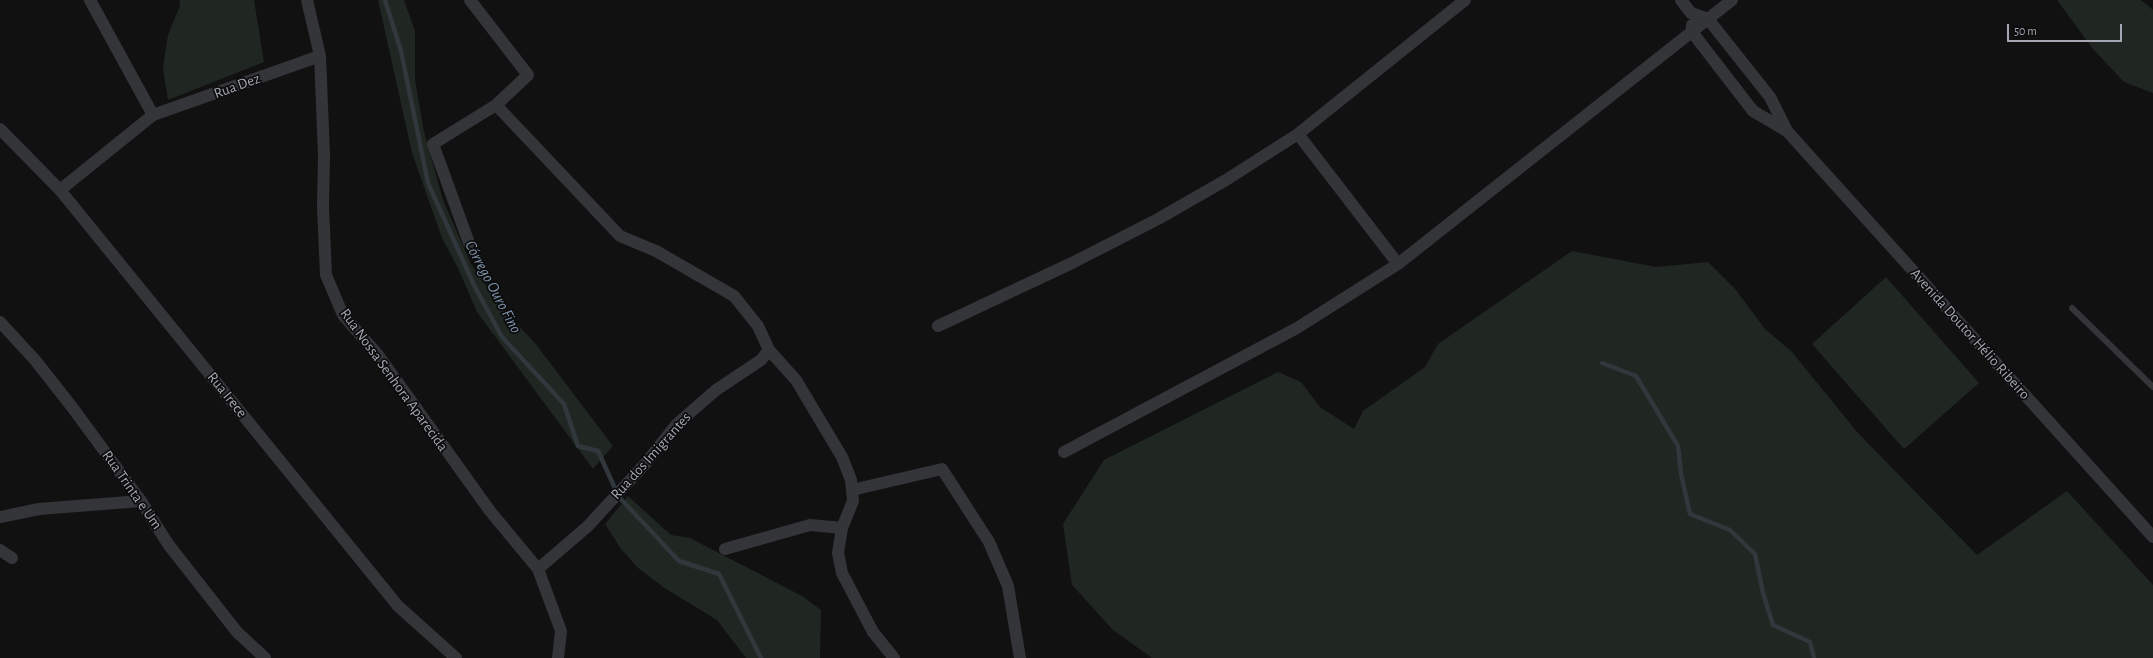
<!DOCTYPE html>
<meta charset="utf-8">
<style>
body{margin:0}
#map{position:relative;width:2153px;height:658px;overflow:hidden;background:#111112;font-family:"Alegreya Sans",sans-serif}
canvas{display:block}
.scale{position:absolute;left:2007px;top:24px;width:115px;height:18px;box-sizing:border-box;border:2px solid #a4a7b1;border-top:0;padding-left:5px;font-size:12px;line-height:14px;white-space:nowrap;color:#a4a7b1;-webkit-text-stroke:3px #0c0c0d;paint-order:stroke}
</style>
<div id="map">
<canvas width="2153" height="658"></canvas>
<div class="scale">50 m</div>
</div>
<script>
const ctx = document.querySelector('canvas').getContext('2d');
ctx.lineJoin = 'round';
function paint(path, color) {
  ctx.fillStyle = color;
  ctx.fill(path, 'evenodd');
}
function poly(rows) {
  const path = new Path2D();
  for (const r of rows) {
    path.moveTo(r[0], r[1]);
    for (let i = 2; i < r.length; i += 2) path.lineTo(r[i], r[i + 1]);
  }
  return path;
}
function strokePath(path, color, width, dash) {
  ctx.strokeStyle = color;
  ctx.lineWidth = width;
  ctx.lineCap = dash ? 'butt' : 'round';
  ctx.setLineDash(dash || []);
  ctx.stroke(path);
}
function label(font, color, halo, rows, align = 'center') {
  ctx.font = font + ' "Alegreya Sans",sans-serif';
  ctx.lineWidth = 3.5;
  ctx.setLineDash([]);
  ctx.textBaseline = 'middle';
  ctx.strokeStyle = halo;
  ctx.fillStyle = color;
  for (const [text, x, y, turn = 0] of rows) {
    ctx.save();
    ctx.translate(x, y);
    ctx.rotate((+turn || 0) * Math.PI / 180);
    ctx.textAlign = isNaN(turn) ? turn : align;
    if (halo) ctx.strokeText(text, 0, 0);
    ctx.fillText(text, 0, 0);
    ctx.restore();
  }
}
const green = poly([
 [179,0,254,0,264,62,168,100,163,68,168,35,180,6],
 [378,0,404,0,415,31,415,80,424,132,443,200,471,264,502,308,535,343,613,446,593,469,477,312,458,268,442,238,412,153],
 [2057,0,2141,0,2153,10,2153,93,2124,82,2093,49],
 [1572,251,1656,267,1708,262,1736,290,1765,329,1792,352,1858,433,1977,555,2067,491,2153,585,2153,658,1152,658,1113,630,1072,585,1063,524,1104,460,1278,372,1301,382,1320,407,1354,429,1363,411,1425,367,1438,344],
 [1886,277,1979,383,1904,449,1812,344],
 [628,496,671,535,690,538,802,596,821,610,820,658,746,658,717,620,663,587,637,567,621,549,605,524]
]);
const stream = poly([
 [385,0,401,51,428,183,474,285,502,337,564,404,578,446,598,451,619,497,679,561,719,574,761,658],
 [1602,363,1636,376,1678,446,1681,474,1690,514,1730,530,1755,554,1763,593,1773,625,1810,642,1814,658]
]);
const service = poly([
 [2072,308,2153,387]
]);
const minor = poly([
 [90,0,153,115],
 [307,0,320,56,324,155,323,207,326,275,343,315,378,355,490,511,538,569,561,631,558,658],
 [1681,0,1691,13,1708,19,1770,97,1787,131,2153,537],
 [1692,25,1692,32,1753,111,1787,131],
 [496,105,620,236,656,251,734,296,758,326,769,350,796,380,842,457,851,480,853,501,842,528,838,553,842,573,873,632,894,658],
 [0,129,60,190,398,606,456,658],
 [1298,134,1398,264],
 [60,190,153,115,320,56],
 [469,243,433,144,496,105,528,75,470,0],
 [0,322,35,360,72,407,141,501,168,544,237,632,265,658],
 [938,326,1074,262,1158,219,1226,180,1298,134,1465,0],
 [1064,452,1297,328,1398,264,1732,0],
 [852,490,942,469,989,542,1008,586,1020,658],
 [0,517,39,509,141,501],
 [725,549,810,525,842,528],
 [0,550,12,558],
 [538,569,588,526,645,464,677,424,716,390,761,360,769,350]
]);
const streetNames = [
 ["Rua Dez",237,86,-20],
 ["Avenida Doutor Hélio Ribeiro",1970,334,48],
 ["Rua Nossa Senhora Aparecida",394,380,54],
 ["Rua Irece",227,395,51],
 ["Rua dos Imigrantes",651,456,-48],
 ["Rua Trinta e Um",132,490,55]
];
const waterNames = [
 ["Córrego Ouro Fino",493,287,62]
];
paint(green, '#202621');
strokePath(stream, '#30373d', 4.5);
strokePath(service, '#343539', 6);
strokePath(minor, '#343539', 12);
label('15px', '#a4a7b1', '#0c0c0d', streetNames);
label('italic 16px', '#7d93a9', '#0c0c0d', waterNames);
</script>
